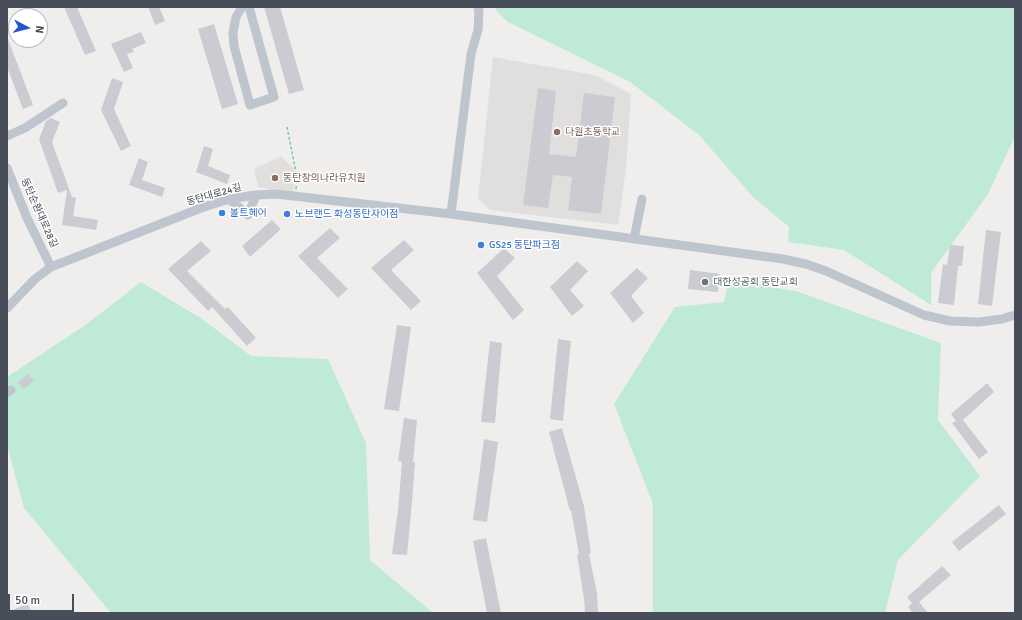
<!DOCTYPE html>
<meta charset="utf-8">
<style>
body{margin:0}
#map{position:relative;width:1022px;height:620px;overflow:hidden;background:#f0eeed;font-family:Signika,sans-serif}
canvas{display:block}
.frame{position:absolute;inset:0;border:8px solid #474d59;pointer-events:none}
.north{position:absolute;left:8px;top:8px;width:40px;height:40px;box-sizing:border-box;background:#fff;border:1px solid #b5b8bd;border-radius:50%;rotate:97deg;font-size:11px;font-weight:700;line-height:16px;text-align:center;color:#474d59}
.north::after{content:'';display:block;margin:auto;width:14px;height:18px;background:#2853cf;clip-path:polygon(50% 0,100% 100%,50% 72%,0 100%)}
.scale{position:absolute;left:8px;top:594px;width:66px;height:18px;box-sizing:border-box;border:2px solid #474d59;border-top:0;padding-left:5px;font-size:12px;line-height:14px;white-space:nowrap;color:#474d59;-webkit-text-stroke:3px #fff;paint-order:stroke}
</style>
<div id="map">
<canvas width="1022" height="620"></canvas>
<div class="frame"></div>
<div class="north">N</div>
<div class="scale">50 m</div>
</div>
<script>
const ctx = document.querySelector('canvas').getContext('2d');
ctx.lineJoin = 'round';
function paint(path, color) {
  ctx.fillStyle = color;
  ctx.fill(path, 'evenodd');
}
function poly(rows) {
  const path = new Path2D();
  for (const r of rows) {
    path.moveTo(r[0], r[1]);
    for (let i = 2; i < r.length; i += 2) path.lineTo(r[i], r[i + 1]);
  }
  return path;
}
function strokePath(path, color, width, dash) {
  ctx.strokeStyle = color;
  ctx.lineWidth = width;
  ctx.lineCap = dash ? 'butt' : 'round';
  ctx.setLineDash(dash || []);
  ctx.stroke(path);
}
function label(font, color, halo, rows, align = 'center') {
  ctx.font = font + ' Signika,"Noto Sans KR",sans-serif';
  ctx.lineWidth = 3;
  ctx.setLineDash([]);
  ctx.textBaseline = 'middle';
  ctx.strokeStyle = halo;
  ctx.fillStyle = color;
  for (const [text, x, y, turn = 0] of rows) {
    ctx.save();
    ctx.translate(x, y);
    ctx.rotate((+turn || 0) * Math.PI / 180);
    ctx.textAlign = isNaN(turn) ? turn : align;
    if (halo) ctx.strokeText(text, 0, 0);
    ctx.fillText(text, 0, 0);
    ctx.restore();
  }
}
const education = poly([
 [493,57,595,75,631,94,626,169,618,225,490,210,478,198],
 [281,156,295,170,293,195,258,187,254,169]
]);
const green = poly([
 [494,7,1015,7,1015,136,988,194,931,273,931,305,844,250,788,242,789,227,753,197,699,135,630,82,508,22,496,10],
 [729,281,796,291,941,343,938,420,980,476,898,560,885,613,653,613,653,504,614,404,675,307,724,302],
 [141,282,202,319,251,356,328,359,366,443,370,560,433,613,111,613,24,508,7,445,7,377,84,326]
]);
const building = poly([
 [64,7,77,7,96,51,85,55],
 [148,7,159,7,165,21,155,25],
 [264,7,280,7,304,90,289,94],
 [214,24,238,104,222,109,198,29],
 [141,32,146,43,132,49,134,52,127,54,133,68,124,72,111,44],
 [8,39,33,105,23,109,7,67],
 [112,78,123,82,114,109,131,146,121,151,101,110],
 [538,88,556,91,549,154,576,157,584,93,615,97,601,214,568,210,572,177,553,175,548,208,523,205],
 [51,118,60,122,52,142,72,197,76,198,73,216,98,220,96,230,62,225,67,190,58,193,39,139,46,121],
 [204,146,213,149,208,166,230,175,227,184,196,172],
 [139,158,148,162,142,180,165,188,162,197,129,185],
 [272,220,281,229,250,257,242,246],
 [330,228,340,238,317,258,348,289,338,298,298,256],
 [986,230,1001,232,992,306,978,304],
 [404,240,414,250,391,270,421,301,411,310,371,268],
 [201,241,211,251,187,271,225,309,228,307,256,338,247,346,212,307,208,311,168,269],
 [950,245,964,246,962,266,958,266,954,305,938,303,943,264,947,265],
 [504,248,515,258,497,276,524,310,513,320,477,273],
 [577,261,588,271,570,290,584,306,572,316,550,287],
 [637,268,648,278,631,296,644,313,633,323,610,293],
 [690,270,720,274,718,292,688,289],
 [397,325,411,327,399,411,384,409],
 [558,339,571,341,563,421,550,419],
 [490,341,502,343,495,423,481,422],
 [28,374,34,381,24,389,18,382],
 [987,383,994,392,963,420,988,452,979,459,952,423,956,421,951,414],
 [404,418,417,420,413,462,415,462,412,502,407,555,392,554,398,510,402,462,398,461],
 [562,428,584,506,591,553,589,554,597,593,598,613,585,613,584,599,577,554,579,554,571,510,570,511,549,432],
 [484,439,498,442,487,522,473,520],
 [999,505,1006,514,959,551,952,542],
 [486,538,501,613,487,613,473,541],
 [942,566,951,575,919,602,928,613,913,613,908,607,912,603,907,597],
 [28,604,32,613,7,613,7,612]
]);
const path = poly([
 [287,127,297,177,296,189]
]);
const minor = poly([
 [242,7,236,17,233,33,234,46,250,105,274,97,249,7],
 [7,136,25,128,63,103],
 [7,168,27,218,51,267],
 [229,199,248,215,256,195],
 [451,214,471,54,478,30,479,12,478,7],
 [634,239,642,199],
 [7,308,35,279,51,267,201,208,229,199,256,195,276,194,451,214,783,259,806,264,826,271,924,315,950,321,979,322,1002,319,1015,315],
 [7,393,11,390]
]);
const markers = [
 [557,132,4,"#8d6e63"],
 [275,178,4,"#8d6e63"],
 [222,213,4,"#3f7fe0"],
 [287,214,4,"#3f7fe0"],
 [481,245,4,"#3f7fe0"],
 [705,282,4,"#6b7280"]
];
const educationNames = [
 ["다원초등학교",565,132],
 ["동탄창의나라유치원",283,178]
];
const streetNames = [
 ["동탄대로24길",214,195,-16],
 ["동탄순환대로28길",39,213,66]
];
const shopNames = [
 ["볼트헤어",230,213],
 ["노브랜드 화성동탄자이점",295,214],
 ["GS25 동탄파크점",489,245]
];
const worshipNames = [
 ["대한성공회 동탄교회",713,282]
];
paint(education, '#e1dfde');
paint(green, '#bfead7');
paint(building, '#caccd2');
strokePath(path, '#7ac5ae', 1.5, [3, 2]);
strokePath(minor, '#bfc5ce', 9);
for (const [x, y, r, color] of markers) {
  const dot = new Path2D();
  dot.arc(x, y, r, 0, 2 * Math.PI);
  ctx.fillStyle = color;
  ctx.fill(dot);
  strokePath(dot, '#fff', 1.5);
}
label('10px', '#785e54', '#fff', educationNames, 'left');
label('10px', '#474d59', '#fff', streetNames);
label('10px', '#366cbe', '#fff', shopNames, 'left');
label('10px', '#5b616d', '#fff', worshipNames, 'left');
</script>
